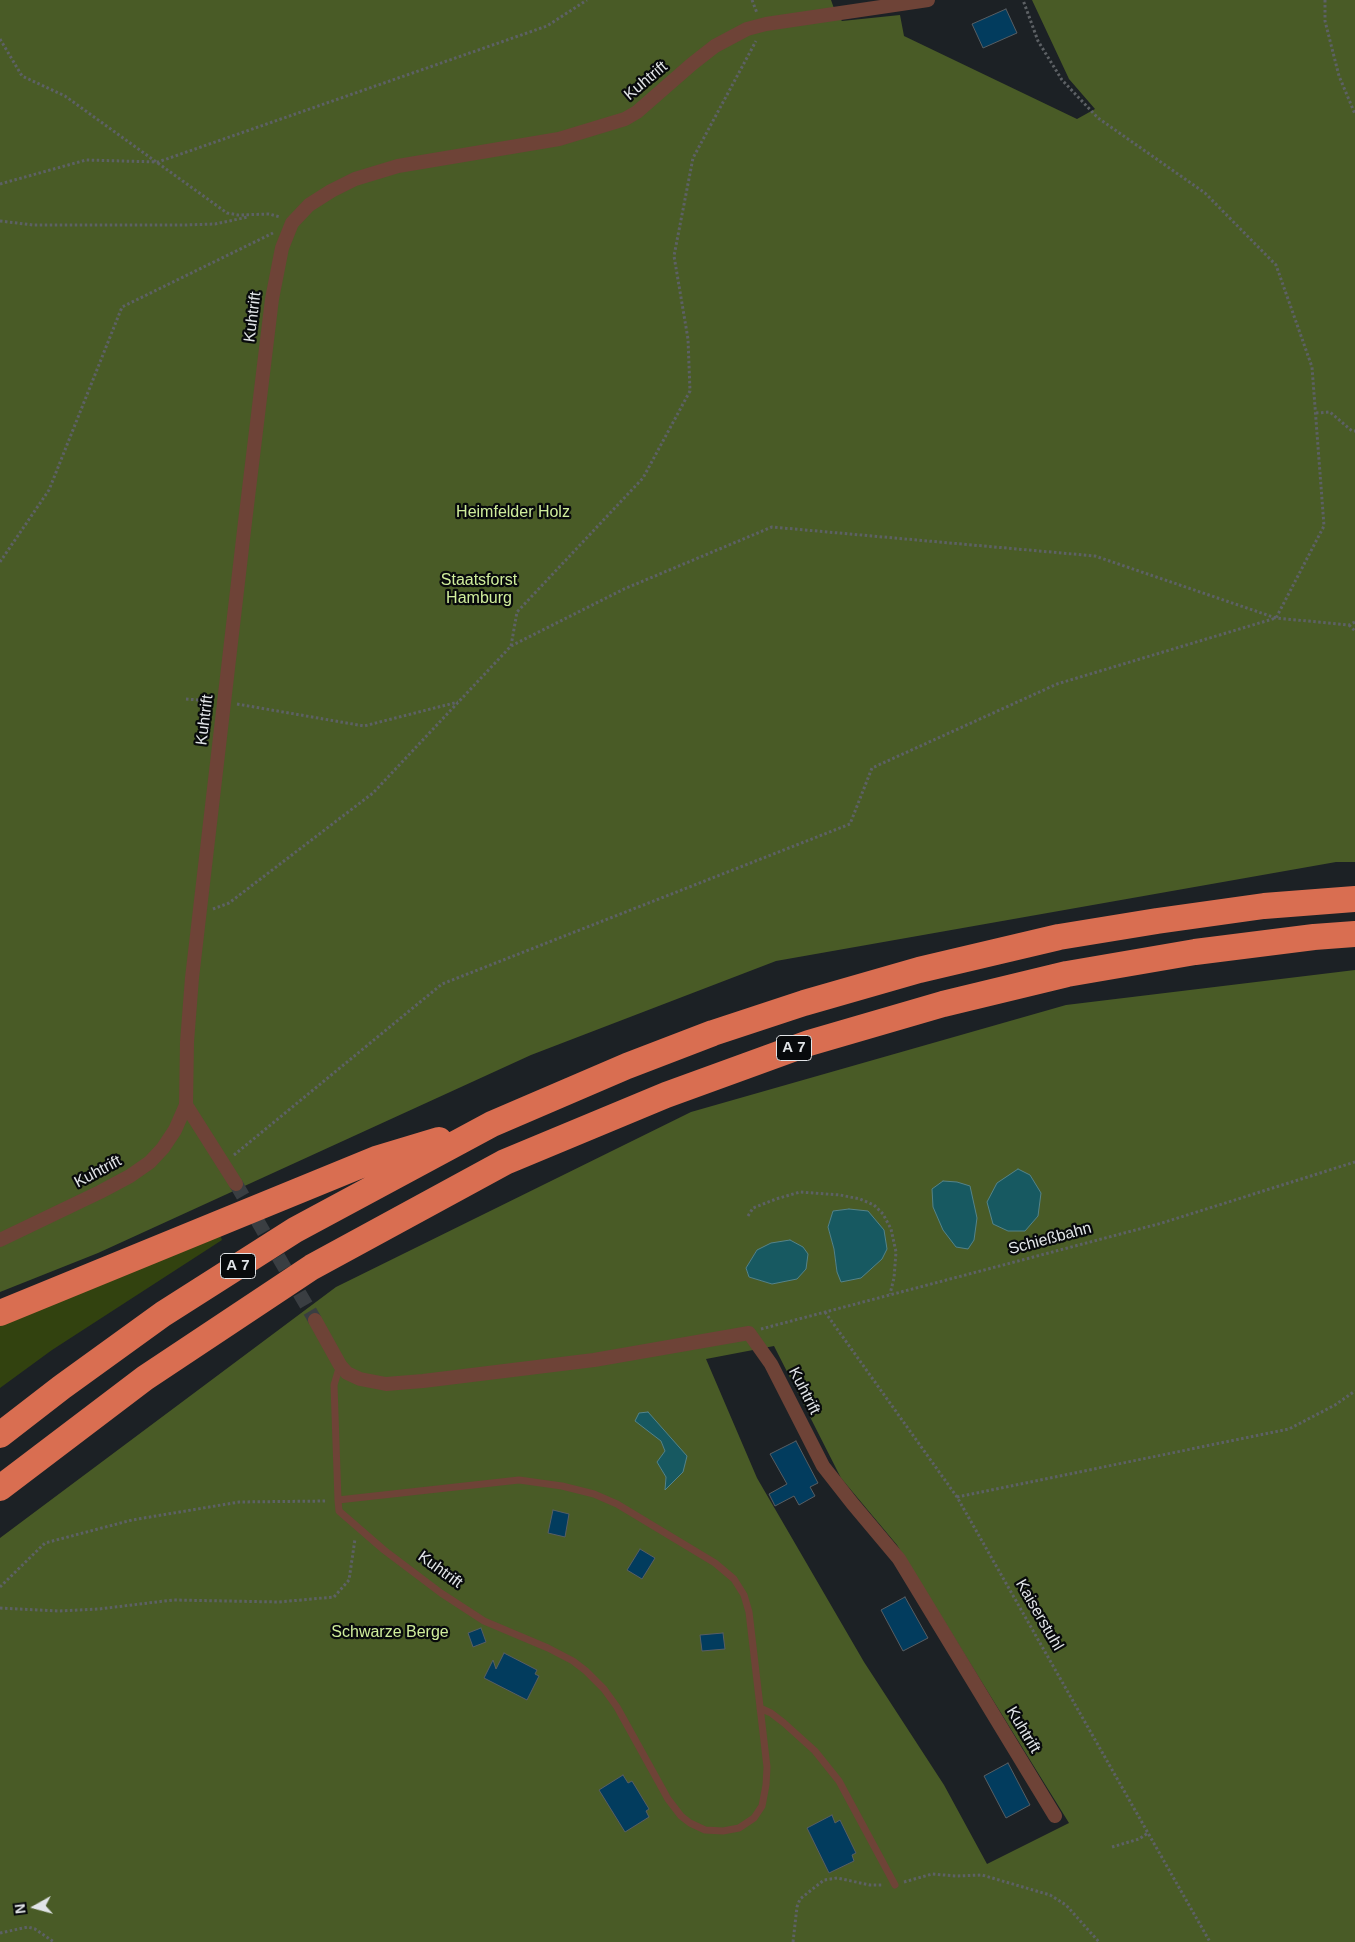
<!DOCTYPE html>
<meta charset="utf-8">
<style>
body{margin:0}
#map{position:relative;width:1355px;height:1942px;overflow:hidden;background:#1c2125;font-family:Helvetica,sans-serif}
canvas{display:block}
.north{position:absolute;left:10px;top:1882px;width:50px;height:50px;-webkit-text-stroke:4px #080a0c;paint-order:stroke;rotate:263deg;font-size:14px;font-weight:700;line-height:20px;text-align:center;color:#e1e4e7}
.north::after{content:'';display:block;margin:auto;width:18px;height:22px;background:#e1e4e7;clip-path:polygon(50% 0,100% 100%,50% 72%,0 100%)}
</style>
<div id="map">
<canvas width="1355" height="1942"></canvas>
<div class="north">N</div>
</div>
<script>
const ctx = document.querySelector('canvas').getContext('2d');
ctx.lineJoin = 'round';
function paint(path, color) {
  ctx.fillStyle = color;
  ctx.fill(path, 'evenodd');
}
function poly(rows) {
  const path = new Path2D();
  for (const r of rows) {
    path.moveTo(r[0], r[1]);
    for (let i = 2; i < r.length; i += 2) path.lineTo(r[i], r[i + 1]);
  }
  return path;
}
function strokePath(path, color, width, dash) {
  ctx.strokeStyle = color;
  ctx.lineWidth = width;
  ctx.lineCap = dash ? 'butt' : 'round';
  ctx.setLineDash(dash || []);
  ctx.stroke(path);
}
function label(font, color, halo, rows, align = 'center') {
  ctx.font = font + ' Helvetica,sans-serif';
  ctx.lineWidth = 4.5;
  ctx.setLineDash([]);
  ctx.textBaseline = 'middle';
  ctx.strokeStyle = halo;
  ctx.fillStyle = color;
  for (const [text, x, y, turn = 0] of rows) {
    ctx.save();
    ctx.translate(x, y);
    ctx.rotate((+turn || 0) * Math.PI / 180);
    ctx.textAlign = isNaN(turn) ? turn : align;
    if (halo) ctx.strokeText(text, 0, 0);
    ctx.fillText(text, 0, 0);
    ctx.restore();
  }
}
const green = poly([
 [220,1235,222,1240,52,1350,0,1388,0,1324]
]);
const forest = poly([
 [0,0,831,0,836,14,842,21,900,15,904,36,1077,119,1095,109,1069,79,1032,0,1355,0,1355,862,1336,862,776,961,531,1055,98,1253,0,1292],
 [1355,970,1355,1942,0,1942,0,1538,336,1287,691,1112,1066,1005],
 [849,1209,837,1272,834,1249,828,1227,833,1211],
 [757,1250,772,1284,749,1277,746,1268],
 [774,1346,841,1478,897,1545,1069,1823,987,1864,944,1785,864,1662,757,1478,706,1359],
 [661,1441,683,1472,665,1490,666,1477,657,1462,665,1451]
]);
const water = poly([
 [1018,1169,1030,1175,1041,1193,1038,1216,1025,1231,1008,1231,993,1224,987,1202,997,1183,1018,1169],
 [943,1181,957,1182,970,1186,977,1218,974,1240,968,1249,956,1247,943,1230,933,1207,932,1189,943,1181],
 [849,1209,868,1211,884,1230,887,1249,882,1259,861,1278,841,1282,837,1272,834,1249,828,1227,833,1211,849,1209],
 [790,1240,803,1247,808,1254,806,1269,797,1279,772,1284,749,1277,746,1268,757,1250,771,1243,790,1240],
 [648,1412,687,1456,683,1472,665,1490,666,1477,657,1462,665,1451,661,1441,635,1421,639,1413,648,1412]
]);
const building = poly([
 [1006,9,1017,33,983,48,972,24,1006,9],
 [796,1441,818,1483,810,1487,815,1496,799,1505,794,1496,775,1506,769,1494,787,1484,770,1454,796,1441],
 [553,1510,569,1514,565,1537,548,1533,553,1510],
 [640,1549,655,1558,642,1579,627,1570,640,1549],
 [905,1597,928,1638,903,1651,881,1610,905,1597],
 [481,1628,486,1642,473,1647,468,1633,481,1628],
 [723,1633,725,1649,702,1651,700,1635,723,1633],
 [504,1653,537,1670,535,1674,539,1676,527,1700,484,1678,493,1660,496,1669,504,1653],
 [1008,1763,1030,1805,1006,1818,984,1776,1008,1763],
 [623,1775,628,1783,632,1781,649,1809,646,1811,649,1817,625,1832,599,1790,623,1775],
 [832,1815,835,1823,840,1820,856,1853,852,1855,854,1861,829,1873,807,1828,832,1815]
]);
const streetTunnel = poly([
 [236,1184,315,1320]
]);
const path = poly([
 [752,0,757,13],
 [1325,0,1325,21,1339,76,1355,114],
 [0,39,22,76,65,96,227,213,238,215,269,214,280,217],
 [0,184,86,160,158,162,547,26,587,0],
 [0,221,33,225,186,225,215,224,248,217],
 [1316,413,1330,412,1352,431,1355,431],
 [0,562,49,490,122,307,273,233],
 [1349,625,1355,631],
 [511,646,517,612,643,478,690,391,688,339,674,256,693,158,756,41],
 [186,699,211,701],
 [237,704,364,726,458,702],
 [213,909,229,903,373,793,511,646,624,589,772,527,1095,556,1276,618,1349,625,1355,622],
 [234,1155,442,984,850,824,872,768,1057,684,1276,618,1324,526,1312,367,1276,265,1205,193,1098,118,1062,80,1038,41,1023,0],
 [748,1216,753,1208,776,1199,800,1192,840,1195,860,1199,874,1205,883,1214,891,1229,896,1252,894,1278,890,1294],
 [825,1312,957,1497,1210,1942],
 [761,1329,1162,1223,1355,1162],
 [957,1497,1289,1429,1335,1405,1355,1391],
 [0,1587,45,1543,132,1520,239,1502,327,1501],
 [0,1608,58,1611,99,1609,173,1600,279,1602,334,1597,349,1580,355,1539],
 [1112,1847,1139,1839,1148,1833],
 [904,1882,932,1874,956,1876,982,1875,1050,1895,1066,1905,1099,1942],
 [0,1933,28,1927,35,1929,54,1942],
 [793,1942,797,1907,800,1899,824,1880,837,1878,870,1885,883,1885]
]);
const lane = poly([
 [338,1500,519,1480,562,1486,594,1494,617,1504,715,1563,734,1579,744,1595,749,1612,767,1767,766,1785,762,1806,754,1818,739,1828,723,1831,705,1830,690,1823,681,1816,668,1799,617,1707,604,1689,586,1671,573,1661,548,1648,484,1621,441,1593,384,1550,339,1511,338,1500,334,1385,340,1365],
 [760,1708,771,1713,784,1723,815,1751,839,1781,895,1885]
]);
const street = poly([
 [186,1105,236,1184],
 [0,1240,100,1192,130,1176,150,1162,163,1148,175,1130,186,1105,187,1042,192,978,245,522,272,299,282,248,292,223,309,205,331,191,355,179,398,166,559,139,625,119,637,112,692,64,715,46,747,29,766,24,928,0],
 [315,1320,340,1365,347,1373,360,1379,386,1384,423,1381,594,1360,749,1333,771,1364,823,1466,852,1503,899,1559,1055,1816]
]);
const highway = poly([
 [0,1313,376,1159,439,1140],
 [0,1435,62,1387,163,1314,295,1230,492,1124,627,1066,713,1033,804,1003,919,970,1059,937,1157,921,1264,906,1355,899],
 [0,1488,145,1378,312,1267,505,1162,666,1095,809,1043,943,1004,1067,974,1195,952,1314,937,1355,934]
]);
const shields = [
 [794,1048,35],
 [238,1266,35]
];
const shieldNames = [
 ["A 7",794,1048],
 ["A 7",238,1266]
];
const streetNames = [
 ["Kuhtrift",646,81,-40],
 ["Kuhtrift",253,317,-83],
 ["Kuhtrift",205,720,-83],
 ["Kuhtrift",98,1172,-28],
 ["Schießbahn",1050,1239,-15],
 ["Kuhtrift",804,1391,63],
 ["Kuhtrift",440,1570,36],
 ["Kaiserstuhl",1039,1615,60],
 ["Kuhtrift",1023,1730,59]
];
const parkNames = [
 ["Heimfelder Holz",513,513],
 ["Staatsforst",479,581],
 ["Hamburg",479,599],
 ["Schwarze Berge",390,1633]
];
paint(green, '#32420f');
paint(forest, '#495b26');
paint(water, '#175961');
strokePath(water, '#548389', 1);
paint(building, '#023c5e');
strokePath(building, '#585e63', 1);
strokePath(streetTunnel, '#3a3e42', 14, [14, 7]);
strokePath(path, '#5d6165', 3, [2.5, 2.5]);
strokePath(lane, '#6e4337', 7);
strokePath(street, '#6e4337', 14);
strokePath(highway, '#d96e51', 26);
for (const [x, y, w] of shields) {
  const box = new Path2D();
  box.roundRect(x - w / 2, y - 12.5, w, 25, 4);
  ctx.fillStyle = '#080a0c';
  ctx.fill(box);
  strokePath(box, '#e1e4e7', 1);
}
label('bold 15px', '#e1e4e7', null, shieldNames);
label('16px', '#e1e4e7', '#080a0c', streetNames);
label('16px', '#d0ee9c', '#080a0c', parkNames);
</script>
